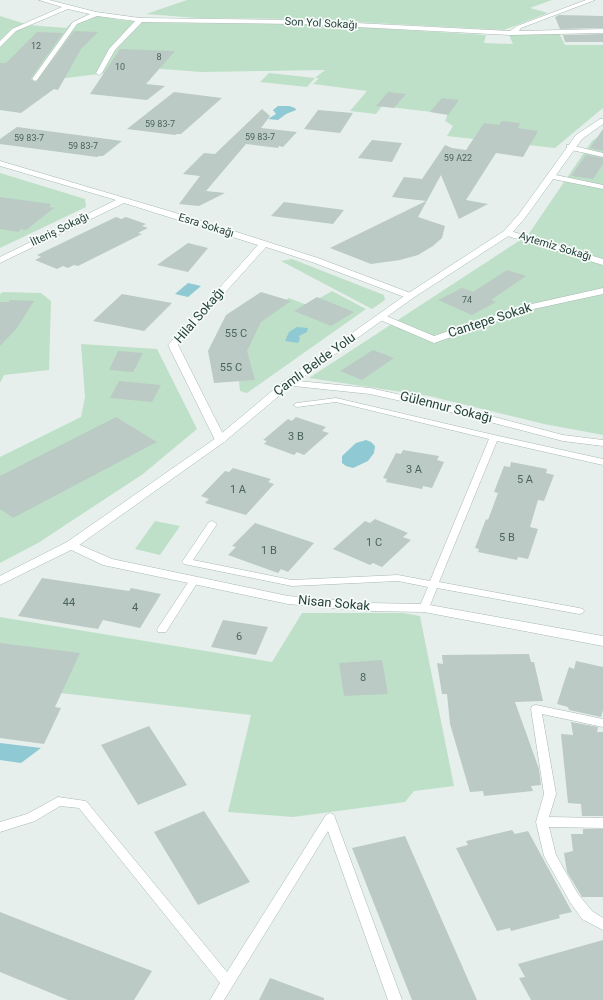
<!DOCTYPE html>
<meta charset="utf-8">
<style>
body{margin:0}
canvas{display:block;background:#e6efeb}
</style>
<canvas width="603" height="1000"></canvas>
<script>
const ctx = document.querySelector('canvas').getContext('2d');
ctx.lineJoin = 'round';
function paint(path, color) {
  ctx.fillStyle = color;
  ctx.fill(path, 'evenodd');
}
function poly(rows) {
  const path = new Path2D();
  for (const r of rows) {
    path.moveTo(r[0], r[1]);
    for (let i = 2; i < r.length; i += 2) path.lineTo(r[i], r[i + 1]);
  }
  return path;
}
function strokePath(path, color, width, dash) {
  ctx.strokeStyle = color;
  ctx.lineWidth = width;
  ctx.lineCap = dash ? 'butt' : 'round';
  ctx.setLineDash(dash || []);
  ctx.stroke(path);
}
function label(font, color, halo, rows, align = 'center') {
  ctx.font = font + ' Roboto,sans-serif';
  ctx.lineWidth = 3.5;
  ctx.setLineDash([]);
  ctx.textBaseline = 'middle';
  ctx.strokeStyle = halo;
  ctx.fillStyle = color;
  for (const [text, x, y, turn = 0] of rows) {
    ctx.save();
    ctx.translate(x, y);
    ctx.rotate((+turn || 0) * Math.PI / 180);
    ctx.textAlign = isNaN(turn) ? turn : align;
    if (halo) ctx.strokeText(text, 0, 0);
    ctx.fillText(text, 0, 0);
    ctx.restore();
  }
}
const green = poly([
 [187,0,552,0,530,8,548,13,504,30,300,19,197,18,146,14],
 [89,14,119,20,163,23,307,24,486,35,484,43,513,44,509,35,559,33,565,45,603,45,603,108,555,148,447,136,453,126,445,121,448,114,382,106,376,114,350,111,367,91,313,84,319,78,315,78,307,87,260,82,269,73,315,78,325,70,202,72,148,68,25,83,0,88,0,16,29,25,66,28,72,22],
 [603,133,603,435,544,424,429,396,309,378,528,235,592,141],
 [0,173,85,199,86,207,0,248],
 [292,259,384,295,385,300,372,309,281,261],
 [332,291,366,309,247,393,240,391,236,353,259,317,289,298,307,305],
 [3,292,41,293,51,301,49,370,4,375,0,383,0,294],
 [81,344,157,349,197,429,143,474,38,543,0,563,0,457,81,417,85,397],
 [155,521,180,526,160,555,135,549],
 [302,613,403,613,420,616,454,786,414,791,405,802,293,817,228,812,251,715,0,686,0,617,272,662]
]);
const water = poly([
 [278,106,289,106,295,108,296,110,286,114,278,120,268,119,276,114,273,110],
 [188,283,201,286,188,297,175,294],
 [297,327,308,328,307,332,299,336,300,339,298,343,285,341,289,332],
 [366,440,371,442,375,446,374,453,368,461,353,468,346,466,342,463,342,456,356,443],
 [0,743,41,748,21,763,0,760]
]);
const building = poly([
 [559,15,603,16,603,28,560,29,555,17],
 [74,31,98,32,81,49,58,90,54,89,21,113,0,110,0,63,6,63,37,32,63,33,31,78,31,80,36,82],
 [603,34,603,42,565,42,563,35],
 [120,49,175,51,146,84,165,86,147,100,90,94],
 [174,92,222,98,181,134,177,134,175,135,127,129],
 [388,92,406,94,394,108,376,106],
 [442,98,459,100,448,115,430,112],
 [262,109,270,116,261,128,297,132,283,147,279,146,278,148,246,144,206,191,225,193,199,206,179,204,200,176,183,174,204,153,215,154],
 [318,110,353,113,340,133,304,129],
 [502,121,520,123,518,128,538,131,523,157,496,153,466,200,488,204,459,219,441,175,418,217,445,226,442,238,433,246,418,255,400,260,371,264,330,248,426,201,392,197,404,177,422,179,445,145,452,148,466,150,484,123,499,125],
 [17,127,85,136,122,141,103,156,99,156,97,157,0,144,0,139],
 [603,129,603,151,590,148],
 [372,140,402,143,392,162,358,158],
 [586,155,603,158,603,164,593,179,571,176],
 [0,197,51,204,49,207,54,208,26,230,21,229,18,232,0,229],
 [284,202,344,210,333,224,271,216],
 [116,217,121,219,126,217,146,224,142,226,148,228,138,233,142,234,78,266,74,265,68,268,63,266,57,269,35,260,41,257,37,255],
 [188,243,208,248,188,272,157,265],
 [507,270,526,276,491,300,496,302,472,315,438,300,462,288,473,292],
 [261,292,291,301,261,322,247,351,255,380,214,383,208,351,226,315],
 [122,294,172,303,144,331,93,321],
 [317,297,354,312,331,326,294,311],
 [10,300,34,301,17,328,0,346,0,302,9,302],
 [373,350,394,358,362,380,340,371],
 [118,351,143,353,133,372,109,370],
 [119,381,161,385,152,402,110,398],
 [116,417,157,442,13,518,0,509,0,476],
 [296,417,326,427,322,431,329,433,304,455,297,452,294,455,264,444,267,441,263,440,288,419,292,421],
 [403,450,439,456,437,460,444,462,432,488,423,486,422,489,386,482,387,479,383,478,396,453,401,454],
 [511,462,547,469,546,473,554,475,544,501,538,500,530,527,538,529,528,559,518,557,517,560,478,552,479,549,475,548,486,519,488,520,498,493,494,492,504,466,510,467],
 [233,468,271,479,268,482,274,484,246,515,205,503,209,499,201,496,225,471,229,472],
 [375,519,408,533,403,537,411,540,382,567,373,563,370,565,333,549,365,521,370,523],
 [255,523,314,543,288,572,281,569,278,573,228,555,236,547,232,546],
 [42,578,129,591,131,588,161,594,140,628,103,620,98,629,18,616],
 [223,620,268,627,256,655,211,647],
 [0,643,80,653,55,707,61,708,44,744,0,738],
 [529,654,531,662,534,662,543,701,515,702,539,769,541,785,531,786,533,791,484,796,483,791,470,792,450,724,447,694,442,694,437,663,443,664,442,655],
 [382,660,388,694,344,696,339,663],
 [576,661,603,667,603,710,601,717,569,710,568,707,557,704,569,667,574,669],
 [571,722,598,727,597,732,603,732,603,816,582,816,581,804,568,803,561,734,573,735],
 [149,726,187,785,138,805,101,745],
 [204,811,250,882,198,905,154,832],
 [583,829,603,829,603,897,582,897,567,872,564,853,573,851,571,834,583,834],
 [512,830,515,834,528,831,572,912,559,915,560,918,511,931,510,928,497,931,456,848,468,845,466,841],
 [405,836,448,934,477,1000,412,1000,352,848],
 [0,912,56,934,152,971,134,1000,68,1000,0,972],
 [603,940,603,1000,531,1000,519,978,525,977,518,964],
 [270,978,324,998,324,1000,259,1000]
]);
const lane = poly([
 [336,398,494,435,603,459,603,465,497,441,439,582,579,608,583,609,584,611,583,613,579,614,437,588,429,608,428,610,424,611,420,610,419,608,428,587,398,581,292,586,184,564,182,562,209,522,212,521,217,524,193,560,292,580,398,575,430,581,489,439,336,402,297,407,293,405,297,403,336,398],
 [194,577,199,580,166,632,158,632,157,630,158,628,191,578,194,577],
 [536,705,603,719,603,727,542,714,556,794,549,817,603,818,603,828,549,827,556,855,578,894,592,911,603,918,603,930,582,919,570,902,544,856,536,822,544,794,531,709,532,706,536,705],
 [58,797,86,801,227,972,326,815,330,813,334,815,402,1000,388,1000,328,831,224,1000,210,1000,220,983,79,808,60,806,35,821,0,832,0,822,27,814,58,797]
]);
const street = poly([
 [39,0,49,0,96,12,140,18,299,20,510,31,517,26,586,0,595,0,521,28,519,31,603,29,603,33,510,35,299,24,142,22,115,50,102,73,99,75,96,73,109,49,135,21,97,16,77,24,37,80,35,81,32,79,73,22,90,14,68,9,16,31,0,47,0,41,12,29,62,7,39,0],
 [567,145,570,145,603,153,603,157,567,149,567,145],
 [0,161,196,219,318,258,413,294,415,296,410,299,407,298,312,262,266,247,178,345,226,440,224,442,220,443,216,442,168,345,258,245,124,203,0,263,0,257,116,200,0,166,0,161],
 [548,174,551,174,603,185,603,189,548,178,548,174],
 [507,230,603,259,603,265,504,235,503,233,507,230],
 [603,288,603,294,529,310,434,343,378,319,376,317,381,314,384,315,434,336,523,306,603,288],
 [288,380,370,388,460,408,563,435,603,440,603,446,563,441,459,414,370,394,284,385,283,383,288,380],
 [71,541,112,559,288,596,367,603,424,604,603,636,603,646,424,612,367,611,288,604,103,565,67,548,65,545,67,542,71,541]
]);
const secondary = poly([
 [600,119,603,119,603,124,582,139,525,218,510,235,413,298,292,385,224,442,75,548,0,585,0,576,67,542,216,438,284,381,407,294,504,231,519,214,576,135,600,119]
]);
const farNumbernames = [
 ["12",36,47],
 ["8",159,58],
 ["10",120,68],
 ["59 83-7",160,125],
 ["59 83-7",260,138],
 ["59 83-7",29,139],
 ["59 83-7",83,147],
 ["59 A22",458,159],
 ["74",467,301]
];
const farStreetnames = [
 ["Son Yol Sokağı",321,24,3],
 ["Esra Sokağı",206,226,17],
 ["İlteriş Sokağı",60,230,-26],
 ["Aytemiz Sokağı",555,247,17]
];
const numberNames = [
 ["55 C",236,334],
 ["55 C",231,368],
 ["3 B",296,437],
 ["3 A",414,470],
 ["5 A",525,480],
 ["1 A",238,490],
 ["5 B",507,538],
 ["1 C",374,543],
 ["1 B",269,551],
 ["44",69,603],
 ["4",135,608],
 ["6",239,637],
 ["8",363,678]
];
const streetNames = [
 ["Hilal Sokağı",200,316,-49],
 ["Cantepe Sokak",490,321,-18],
 ["Çamlı Belde Yolu",315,365,-36],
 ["Gülennur Sokağı",446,408,14],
 ["Nisan Sokak",334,604,5]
];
paint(green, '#bfe0c8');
paint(water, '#8ec9d4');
paint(building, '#bbcac4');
strokePath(lane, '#a8b8b2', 1);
strokePath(street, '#a8b8b2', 1);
strokePath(secondary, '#a4bbb3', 1);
paint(lane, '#fff');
paint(street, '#fff');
paint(secondary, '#fff');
label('9px', '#4a645c', null, farNumbernames);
label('11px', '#24423a', '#f7fbf9', farStreetnames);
label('11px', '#4a645c', null, numberNames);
label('13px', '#24423a', '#f7fbf9', streetNames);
</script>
